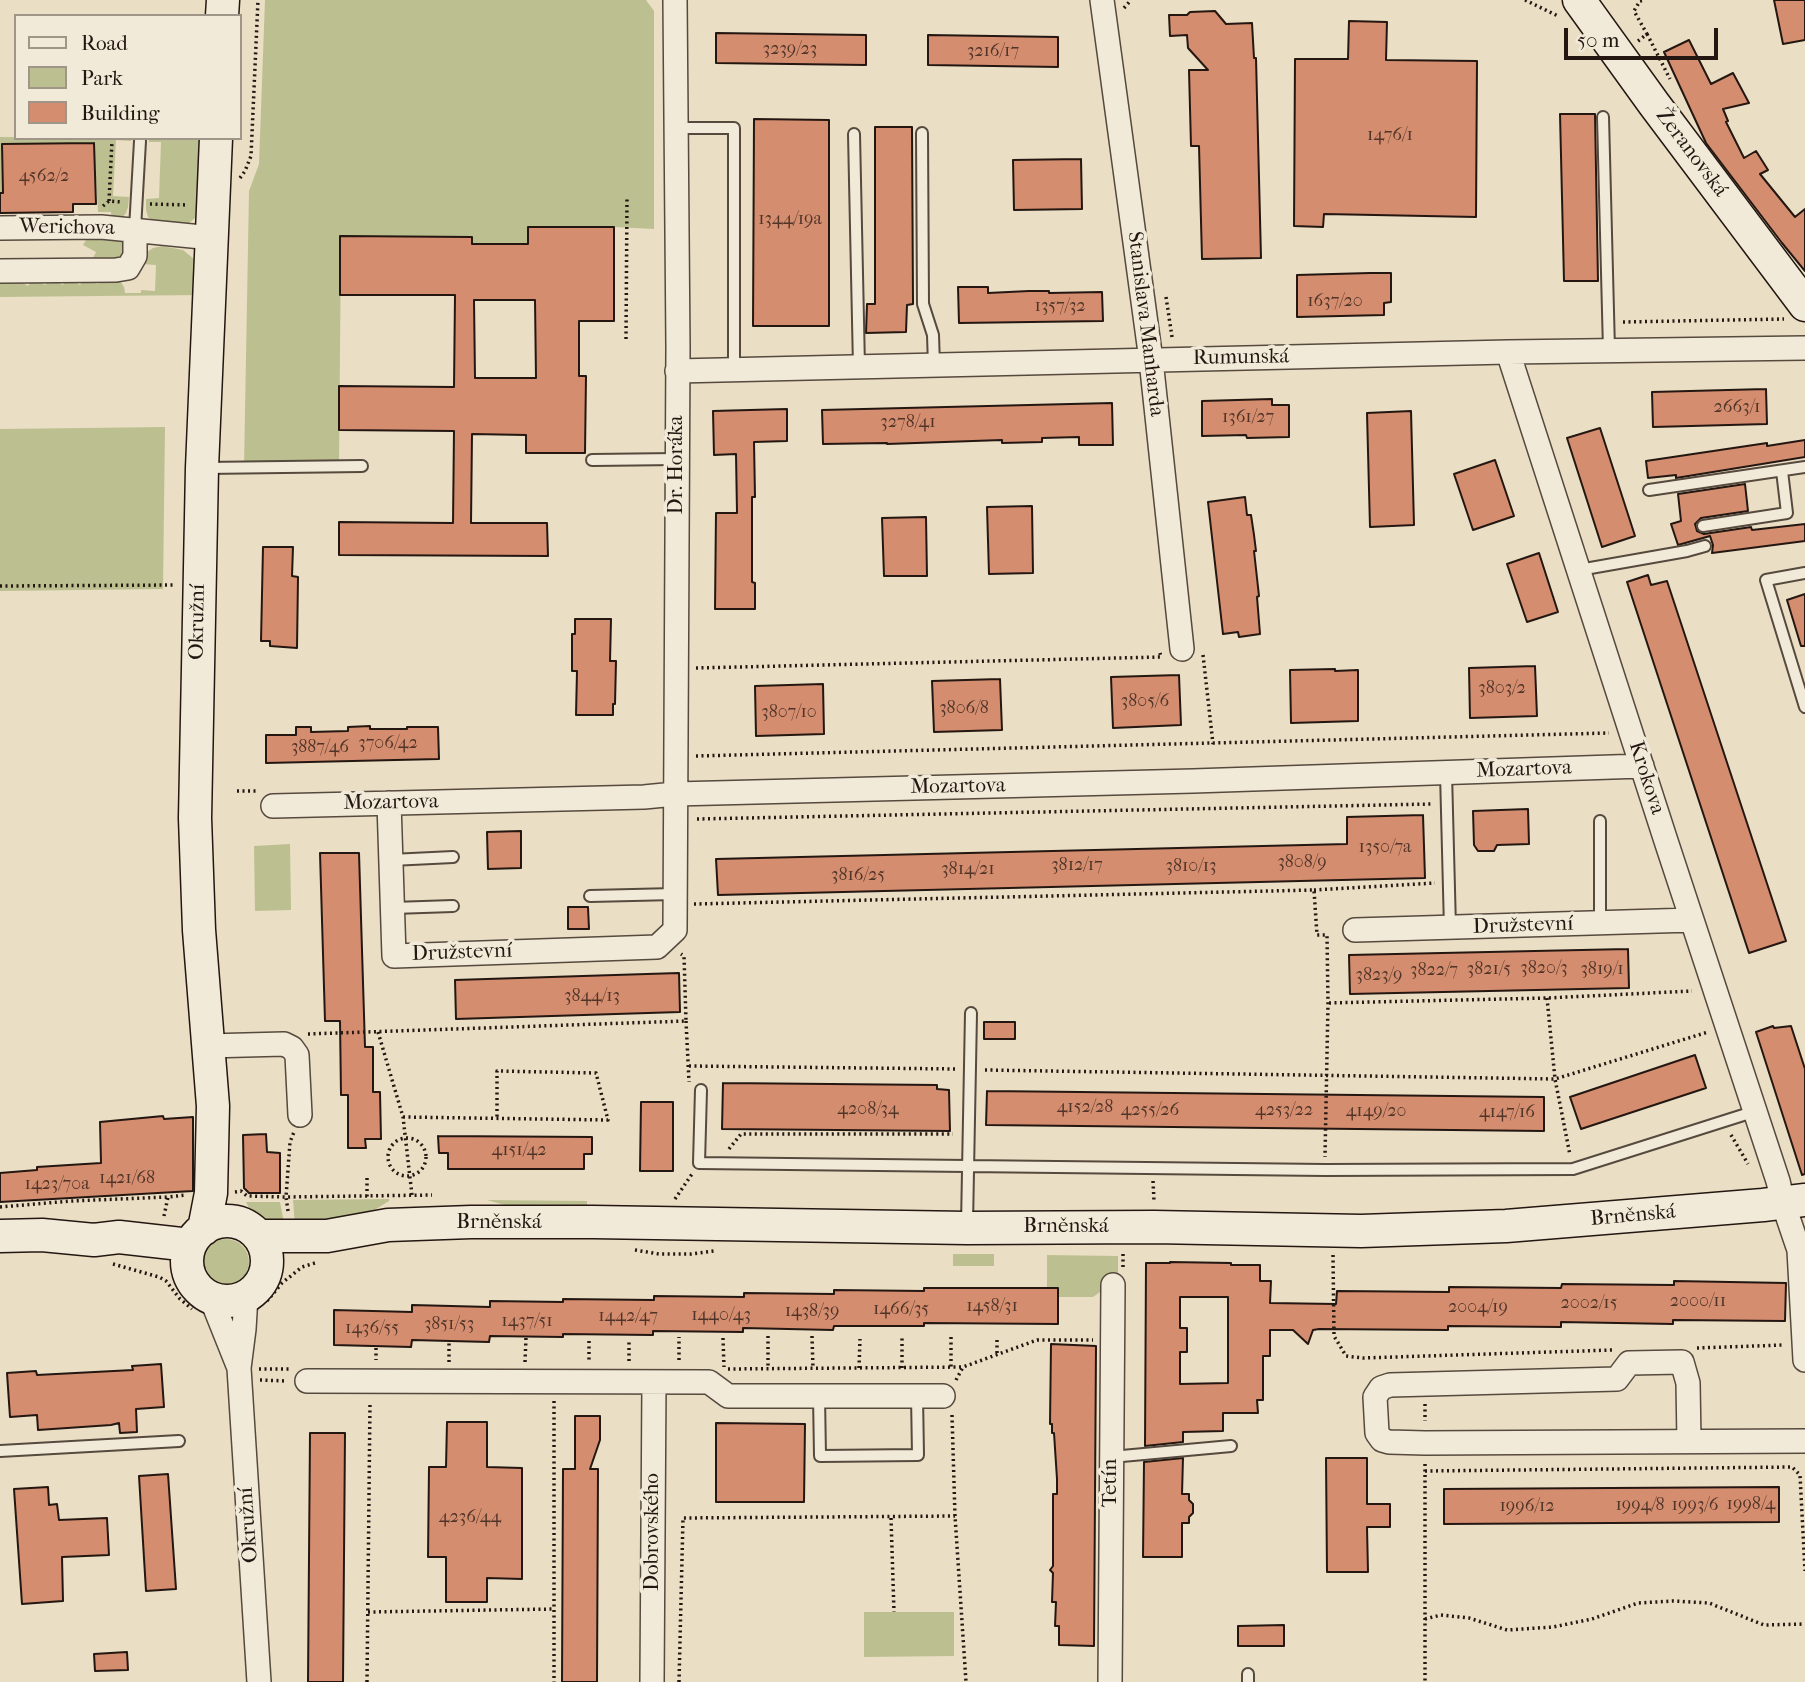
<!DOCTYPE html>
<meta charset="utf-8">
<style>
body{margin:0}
#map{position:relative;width:1805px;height:1682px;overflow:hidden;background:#eadec4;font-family:"IM FELL French Canon",serif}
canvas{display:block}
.legend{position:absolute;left:14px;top:14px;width:228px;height:126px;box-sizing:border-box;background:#f1ead9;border:2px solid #9f9689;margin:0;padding:9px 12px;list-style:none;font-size:21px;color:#241711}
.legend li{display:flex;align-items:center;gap:14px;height:35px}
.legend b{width:35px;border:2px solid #9f9689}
.scale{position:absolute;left:1564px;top:28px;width:154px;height:32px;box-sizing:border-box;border:4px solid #241711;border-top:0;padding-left:9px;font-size:21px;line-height:24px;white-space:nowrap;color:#241711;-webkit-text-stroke:5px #f1ead9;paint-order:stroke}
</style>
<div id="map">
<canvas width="1805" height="1682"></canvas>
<ul class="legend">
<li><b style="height:9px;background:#f1ead9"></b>Road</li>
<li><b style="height:19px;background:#bcc090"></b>Park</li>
<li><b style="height:19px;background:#d48d6f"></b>Building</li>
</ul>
<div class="scale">50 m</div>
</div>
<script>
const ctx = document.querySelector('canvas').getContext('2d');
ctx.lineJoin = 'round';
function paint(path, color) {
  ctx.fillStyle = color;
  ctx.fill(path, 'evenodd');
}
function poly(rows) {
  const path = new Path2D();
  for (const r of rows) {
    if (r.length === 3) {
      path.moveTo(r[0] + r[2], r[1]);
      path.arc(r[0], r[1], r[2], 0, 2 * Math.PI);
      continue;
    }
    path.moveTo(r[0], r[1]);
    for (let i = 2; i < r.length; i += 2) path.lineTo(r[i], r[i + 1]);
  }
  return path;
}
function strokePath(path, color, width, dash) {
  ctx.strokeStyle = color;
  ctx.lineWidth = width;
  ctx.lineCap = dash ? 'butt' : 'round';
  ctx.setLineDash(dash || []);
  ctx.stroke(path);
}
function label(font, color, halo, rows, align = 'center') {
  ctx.font = font + ' "IM FELL French Canon",serif';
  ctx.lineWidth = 7;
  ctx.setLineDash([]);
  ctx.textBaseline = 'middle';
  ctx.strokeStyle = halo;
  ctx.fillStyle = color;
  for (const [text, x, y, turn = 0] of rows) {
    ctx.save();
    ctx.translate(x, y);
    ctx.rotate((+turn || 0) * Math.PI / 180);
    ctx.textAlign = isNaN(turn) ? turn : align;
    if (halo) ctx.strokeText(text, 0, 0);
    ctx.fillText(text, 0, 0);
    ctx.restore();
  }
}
const green = poly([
 [265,0,646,0,654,11,654,229,614,227,529,227,528,244,472,244,472,237,341,236,339,467,244,468,249,191,259,164],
 [0,137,131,138,131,141,116,140,113,196,129,197,128,207,126,213,121,219,112,222,111,212,98,212,94,143,2,144,3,193,0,193],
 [149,138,207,138,200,214,189,223,180,225,154,222,148,217,146,210,146,199,159,198,161,142,149,142],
 [90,233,121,238,125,243,126,250,122,259,89,266,96,252,83,245],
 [162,246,183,250,194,259,198,266,201,295,0,297,0,278,15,278,28,286,33,278,45,285,50,278,63,285,67,277,80,285,85,277,98,284,103,277,119,279,124,287,125,293,141,293,141,290,155,291,156,265,142,264,147,252,153,248],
 [165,427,163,589,0,591,0,429],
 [290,844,291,910,255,911,254,846],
 [389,1199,389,1201,368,1214,295,1226,293,1200],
 [487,1200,587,1201,587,1210,519,1209],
 [246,1202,280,1202,285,1228,260,1223,253,1216],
 [226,1262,23],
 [953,1254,994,1254,994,1266,953,1266],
 [1047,1255,1118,1256,1118,1278,1103,1278,1102,1287,1100,1292,1093,1297,1058,1297,1058,1288,1047,1288],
 [864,1612,954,1612,954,1656,864,1657]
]);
const building = poly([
 [1774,0,1805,0,1805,40,1783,44,1774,0],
 [1215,11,1226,24,1252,23,1254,58,1256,58,1261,258,1202,259,1199,146,1191,146,1189,70,1208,70,1188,48,1187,35,1170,36,1169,15,1187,15,1190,12,1215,11],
 [1349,21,1387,22,1386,60,1477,61,1476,217,1324,214,1323,227,1294,226,1295,59,1348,59,1349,21],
 [716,33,866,35,866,65,716,63,716,33],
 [928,35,1058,37,1058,67,928,65,928,35],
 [1689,40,1711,84,1733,73,1749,103,1723,109,1728,121,1726,122,1744,158,1756,151,1768,170,1760,174,1795,217,1805,209,1805,271,1782,243,1706,143,1664,52,1689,40],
 [1560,114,1595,114,1598,281,1564,281,1560,114],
 [754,119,829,120,829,326,753,326,754,119],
 [875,127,912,127,913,304,907,305,906,332,866,333,867,304,875,304,875,127],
 [94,143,96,204,73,204,73,212,0,213,0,193,3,193,2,144,94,143],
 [1081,159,1082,209,1014,210,1013,160,1081,159],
 [528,227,614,227,614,321,579,321,579,376,586,376,585,453,526,453,526,435,472,434,471,523,547,523,548,556,339,555,339,522,453,523,454,431,339,430,339,386,454,387,455,295,340,295,340,236,472,237,472,244,528,244,528,227],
 [474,300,535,300,536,378,475,378,474,300],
 [1370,273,1391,273,1391,302,1384,303,1384,315,1297,317,1297,275,1370,273],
 [958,287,988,287,988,293,1029,291,1049,291,1049,293,1102,292,1103,321,959,323,958,287],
 [1766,389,1767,424,1653,427,1652,392,1766,389],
 [1272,399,1272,405,1289,405,1289,437,1247,438,1246,435,1202,436,1202,401,1272,399],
 [1112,403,1113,445,1079,445,1079,437,1042,438,1042,442,1002,443,1002,440,887,444,887,443,823,444,822,410,1112,403],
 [787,409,787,441,754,442,755,497,752,497,752,582,755,583,755,609,715,609,716,513,737,513,736,454,714,455,713,411,787,409],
 [1411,411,1414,525,1370,527,1367,413,1411,411],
 [1600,428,1635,536,1602,547,1567,438,1600,428],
 [1805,440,1805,457,1676,478,1676,475,1648,478,1646,461,1767,443,1767,446,1805,440],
 [1495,460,1514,516,1473,530,1454,474,1495,460],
 [1745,484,1748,511,1701,518,1695,524,1697,531,1704,534,1751,527,1752,530,1805,524,1805,541,1712,553,1713,545,1710,536,1678,545,1671,524,1681,521,1678,494,1745,484],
 [1245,497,1247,515,1251,515,1254,535,1256,551,1254,551,1259,596,1257,597,1260,634,1239,637,1238,632,1223,634,1208,502,1245,497],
 [1032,506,1033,573,989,574,987,507,1032,506],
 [926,517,927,576,884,576,882,518,926,517],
 [263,547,293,547,292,576,298,577,297,648,270,646,270,641,261,641,263,547],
 [1539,553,1558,612,1527,622,1507,564,1539,553],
 [1648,575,1651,585,1667,581,1786,941,1749,953,1627,582,1648,575],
 [1805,594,1805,646,1801,646,1787,600,1805,594],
 [575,619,611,619,610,661,616,661,615,704,613,704,613,715,576,715,577,671,572,671,572,634,575,634,575,619],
 [1535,666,1537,716,1470,718,1469,668,1535,666],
 [1335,669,1335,671,1358,670,1358,721,1291,723,1290,670,1335,669],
 [1179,675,1181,725,1113,728,1111,677,1179,675],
 [1000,679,1002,730,934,732,932,681,1000,679],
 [823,684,824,734,756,736,755,686,823,684],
 [370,726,370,729,407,729,407,727,438,727,439,759,266,763,266,735,296,735,296,727,311,727,311,732,348,731,348,727,370,726],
 [1528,809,1529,844,1497,845,1494,851,1478,851,1474,845,1473,811,1528,809],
 [1423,815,1425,878,718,895,716,859,1347,844,1347,817,1423,815],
 [521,831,521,868,488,869,487,832,521,831],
 [320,853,359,853,365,1047,373,1047,373,1092,380,1092,381,1139,365,1139,366,1148,348,1148,348,1095,341,1095,340,1021,325,1021,320,853],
 [568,907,588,907,589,929,568,929,568,907],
 [1628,949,1629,988,1350,994,1349,955,1628,949],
 [679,973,680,1012,456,1019,455,980,679,973],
 [984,1022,1015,1022,1015,1039,984,1039,984,1022],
 [1773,1026,1774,1028,1791,1026,1805,1069,1805,1174,1802,1175,1756,1032,1773,1026],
 [1695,1055,1706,1088,1581,1129,1570,1097,1695,1055],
 [723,1083,937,1085,937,1089,949,1090,950,1131,722,1129,723,1083],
 [987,1091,1544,1097,1544,1131,986,1125,987,1091],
 [641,1102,673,1102,673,1171,640,1171,641,1102],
 [163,1116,164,1119,193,1117,193,1191,0,1202,0,1173,37,1170,37,1167,101,1163,100,1122,163,1116],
 [266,1134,267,1152,280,1153,280,1193,249,1193,244,1188,243,1135,266,1134],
 [438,1136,592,1137,592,1154,584,1154,584,1169,448,1169,448,1153,439,1153,438,1136],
 [1170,1262,1231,1263,1231,1265,1260,1265,1260,1281,1271,1281,1270,1303,1336,1304,1337,1291,1449,1292,1449,1287,1561,1288,1562,1284,1674,1285,1674,1281,1786,1283,1785,1321,1673,1320,1673,1324,1561,1322,1561,1327,1448,1326,1448,1330,1319,1329,1313,1330,1308,1344,1293,1330,1270,1330,1270,1356,1263,1356,1263,1400,1257,1400,1258,1413,1223,1413,1223,1431,1183,1432,1183,1442,1145,1446,1146,1263,1170,1263,1170,1262],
 [1180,1297,1228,1297,1228,1383,1180,1384,1180,1352,1187,1352,1187,1328,1180,1328,1180,1297],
 [924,1288,1058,1288,1058,1324,924,1323,924,1326,834,1326,833,1330,743,1328,743,1332,653,1331,653,1335,563,1334,563,1337,490,1336,489,1342,412,1340,411,1347,334,1345,334,1310,412,1312,412,1305,490,1307,490,1301,563,1302,563,1299,654,1300,654,1296,744,1297,744,1293,834,1294,834,1290,924,1291,924,1288],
 [1051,1344,1096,1346,1094,1646,1059,1645,1059,1626,1055,1626,1056,1602,1052,1602,1053,1573,1050,1570,1053,1566,1053,1494,1057,1494,1057,1479,1054,1433,1052,1433,1052,1424,1050,1424,1051,1344],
 [161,1364,164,1407,136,1409,137,1432,120,1433,119,1423,111,1425,38,1430,37,1415,10,1417,7,1373,36,1371,37,1375,133,1370,132,1366,161,1364],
 [575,1416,600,1416,600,1440,590,1469,598,1469,597,1682,562,1682,563,1469,575,1469,575,1416],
 [447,1422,487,1422,487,1467,522,1468,522,1579,487,1578,487,1602,446,1602,446,1557,428,1557,429,1467,446,1467,447,1422],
 [716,1423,805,1424,804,1502,716,1502,716,1423],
 [310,1433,345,1433,343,1682,308,1682,310,1433],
 [1183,1458,1182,1494,1189,1494,1189,1500,1193,1504,1193,1513,1189,1517,1189,1523,1182,1523,1182,1557,1143,1557,1144,1462,1183,1458],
 [1326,1458,1367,1458,1367,1504,1390,1504,1390,1527,1367,1527,1368,1572,1327,1572,1326,1458],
 [168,1474,176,1589,146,1591,139,1476,168,1474],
 [48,1487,49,1505,57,1504,59,1520,107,1518,109,1555,62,1557,63,1601,22,1604,14,1489,48,1487],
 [1779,1487,1779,1522,1444,1524,1444,1489,1779,1487],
 [1284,1625,1284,1646,1238,1646,1238,1626,1284,1625],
 [127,1652,128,1670,95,1671,94,1654,127,1652]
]);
const path = poly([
 [1525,0,1558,16],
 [1124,8,1131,0],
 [1647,34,1670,79],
 [1638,41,1647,34,1634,11,1640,1,1644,0],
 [240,178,245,171,251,156,258,0],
 [109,201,112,141],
 [150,204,188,205],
 [103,206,109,201,122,202],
 [1166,297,1172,337],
 [1623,322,1784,319],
 [626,339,627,198],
 [0,586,176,585],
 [1203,655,1213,744],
 [696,668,1161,657,1160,653],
 [696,756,1609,733],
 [237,791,259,791],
 [697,819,1431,804],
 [1314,890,1435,883],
 [694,904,1314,890,1317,935,1327,935,1328,1003,1325,1157],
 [1547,998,1555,1079,1570,1155],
 [1329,1003,1547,998,1692,991],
 [686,1021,689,1082],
 [378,1032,403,1117,412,1195],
 [308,1034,686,1021,684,956,681,954],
 [689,1066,956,1069],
 [985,1070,1555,1079,1708,1032],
 [403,1117,608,1120,596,1073,497,1071,497,1118],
 [1731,1135,1748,1164],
 [407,1157,19],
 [729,1149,741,1134,953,1134],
 [367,1178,367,1197],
 [1153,1181,1154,1201],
 [235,1192,241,1191,247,1196,286,1197,432,1195],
 [675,1199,692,1174],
 [0,1207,71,1201,168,1197],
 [288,1211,286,1197,290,1142,294,1132],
 [164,1216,168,1197,186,1195],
 [635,1250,659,1254,691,1254,714,1251],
 [1333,1255,1334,1336,1346,1356,1363,1358,1612,1350],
 [113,1264,159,1277,166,1281,180,1299,192,1309],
 [1123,1267,1123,1252],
 [267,1301,282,1283,302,1267,315,1263],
 [768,1336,768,1369],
 [812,1336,813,1369],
 [951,1337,951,1367],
 [723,1338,724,1367],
 [997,1340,997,1355],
 [589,1341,589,1361],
 [376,1348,376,1360],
 [1697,1348,1783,1345],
 [679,1360,679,1337],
 [629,1361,629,1340],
 [449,1362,449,1343],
 [525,1362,526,1337],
 [859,1368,860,1339],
 [902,1368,902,1336],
 [259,1369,289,1369],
 [728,1369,963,1367],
 [260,1380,287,1381],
 [956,1380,963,1367,1037,1340,1093,1340],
 [554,1401,554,1682],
 [1425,1404,1425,1421],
 [952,1415,955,1516,966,1682],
 [1425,1464,1425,1682],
 [1425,1471,1792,1467,1800,1475,1805,1571],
 [891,1518,894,1612],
 [368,1612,554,1609],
 [1425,1619,1441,1615,1469,1618,1507,1630,1553,1627,1592,1619,1638,1603,1673,1601,1709,1603,1764,1625,1805,1624],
 [367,1682,370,1402],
 [679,1682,683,1518,955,1516]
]);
const lane = poly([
 [1603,117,1609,350],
 [676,128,734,128,734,370],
 [922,133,923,304,933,335,934,365],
 [854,134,859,367],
 [135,229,140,141],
 [592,460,677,459],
 [205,468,362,466],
 [1649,490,1805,467],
 [1703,526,1787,513,1782,471],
 [1579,570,1687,551,1705,546],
 [1805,573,1766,580,1805,707],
 [1446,773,1450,928],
 [1600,821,1600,923],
 [391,860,453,857],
 [590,896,675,894],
 [393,908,453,906],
 [701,1090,699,1163,1325,1170,1573,1169,1756,1111],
 [967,1224,971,1013],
 [819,1396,820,1456,918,1455,917,1396],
 [0,1451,179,1441],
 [1111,1457,1231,1446],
 [1248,1682,1248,1674]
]);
const street = poly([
 [1102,0,1151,360,1182,649],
 [0,228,101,227,212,238],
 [0,271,116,270,128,268,135,256,135,229],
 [1508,352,1666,841,1778,1181,1783,1203,1799,1250,1805,1360],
 [677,371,1508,352,1805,348],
 [389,803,394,956,657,947,675,930,678,347,675,0],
 [273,806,644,797,675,794,1193,781,1642,766],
 [1355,930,1692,920],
 [207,1046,284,1044,292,1048,297,1055,300,1115],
 [246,1296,244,1329,239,1368,259,1682],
 [211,1298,239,1368],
 [307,1381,709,1382,728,1396,943,1396],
 [1689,1441,1688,1383,1682,1362,1629,1363,1617,1379,1390,1385,1381,1388,1375,1397,1377,1433,1382,1440,1389,1442,1425,1443,1805,1441],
 [652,1682,654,1382],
 [1110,1682,1113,1285]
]);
const secondary = poly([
 [1579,0,1654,104,1805,305],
 [222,16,223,0],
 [227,1261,40],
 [204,1229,211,1193,213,1106,199,930,195,818,202,468,216,138],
 [0,1236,42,1235,94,1240,119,1237,190,1245],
 [258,1236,327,1236,388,1225,471,1222,593,1222,967,1228,1154,1227,1361,1231,1506,1226,1763,1205,1805,1200]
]);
const numberNames = [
 ["3239/23",790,50],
 ["3216/17",993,52],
 ["1476/1",1390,136],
 ["4562/2",44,177],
 ["1344/19a",790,220],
 ["1637/20",1335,302],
 ["1357/32",1060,307],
 ["2663/1",1737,408],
 ["1361/27",1248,418],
 ["3278/41",908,423],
 ["3803/2",1502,689],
 ["3805/6",1145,702],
 ["3806/8",964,709],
 ["3807/10",789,713],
 ["3706/42",388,744],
 ["3887/46",320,748],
 ["1350/7a",1385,848],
 ["3808/9",1302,863],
 ["3812/17",1077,866],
 ["3810/13",1191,867],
 ["3814/21",968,870],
 ["3816/25",858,876],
 ["3820/3",1544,969],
 ["3821/5",1489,970],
 ["3819/1",1602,970],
 ["3822/7",1434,971],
 ["3823/9",1379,976],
 ["3844/13",592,997],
 ["4152/28",1085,1108],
 ["4208/34",868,1110],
 ["4255/26",1150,1111],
 ["4253/22",1284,1111],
 ["4149/20",1376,1112],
 ["4147/16",1507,1113],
 ["4151/42",519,1151],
 ["1421/68",127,1179],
 ["1423/70a",57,1185],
 ["2000/11",1698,1302],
 ["2002/15",1589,1304],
 ["1458/31",992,1307],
 ["2004/19",1478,1308],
 ["1466/35",901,1310],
 ["1438/39",812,1312],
 ["1440/43",721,1316],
 ["1442/47",628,1317],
 ["1437/51",527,1322],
 ["3851/53",449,1325],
 ["1436/55",372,1329],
 ["1998/4",1751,1505],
 ["1994/8",1640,1506],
 ["1993/6",1695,1506],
 ["1996/12",1527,1507],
 ["4236/44",470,1518]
];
const streetNames = [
 ["Žeranovská",1691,153,53],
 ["Werichova",67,228,1],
 ["Stanislava Manharda",1145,324,83],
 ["Rumunská",1241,358,-1],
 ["Dr. Horáka",677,465,-90],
 ["Okružní",198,622,-89],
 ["Mozartova",1524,770,-2],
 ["Krokova",1646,778,72],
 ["Mozartova",958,787,-1],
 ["Mozartova",391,803,-1],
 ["Družstevní",1523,926,-2],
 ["Družstevní",462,953,-2],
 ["Brněnská",1633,1216,-5],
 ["Brněnská",499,1223],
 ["Brněnská",1066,1227],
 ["Tetín",1111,1483,-90],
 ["Okružní",249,1525,-94],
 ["Dobrovského",653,1532,-90]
];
paint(green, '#bcc090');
paint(building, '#d48d6f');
strokePath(building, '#241711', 2);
strokePath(lane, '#56493e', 14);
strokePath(street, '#56493e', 26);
strokePath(secondary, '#241711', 35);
strokePath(path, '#241711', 3.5, [2, 3.5]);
strokePath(lane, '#f1ead9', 10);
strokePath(street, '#f1ead9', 23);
strokePath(secondary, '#f1ead9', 32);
label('18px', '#503428', null, numberNames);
label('21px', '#241711', '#f1ead9', streetNames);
</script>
